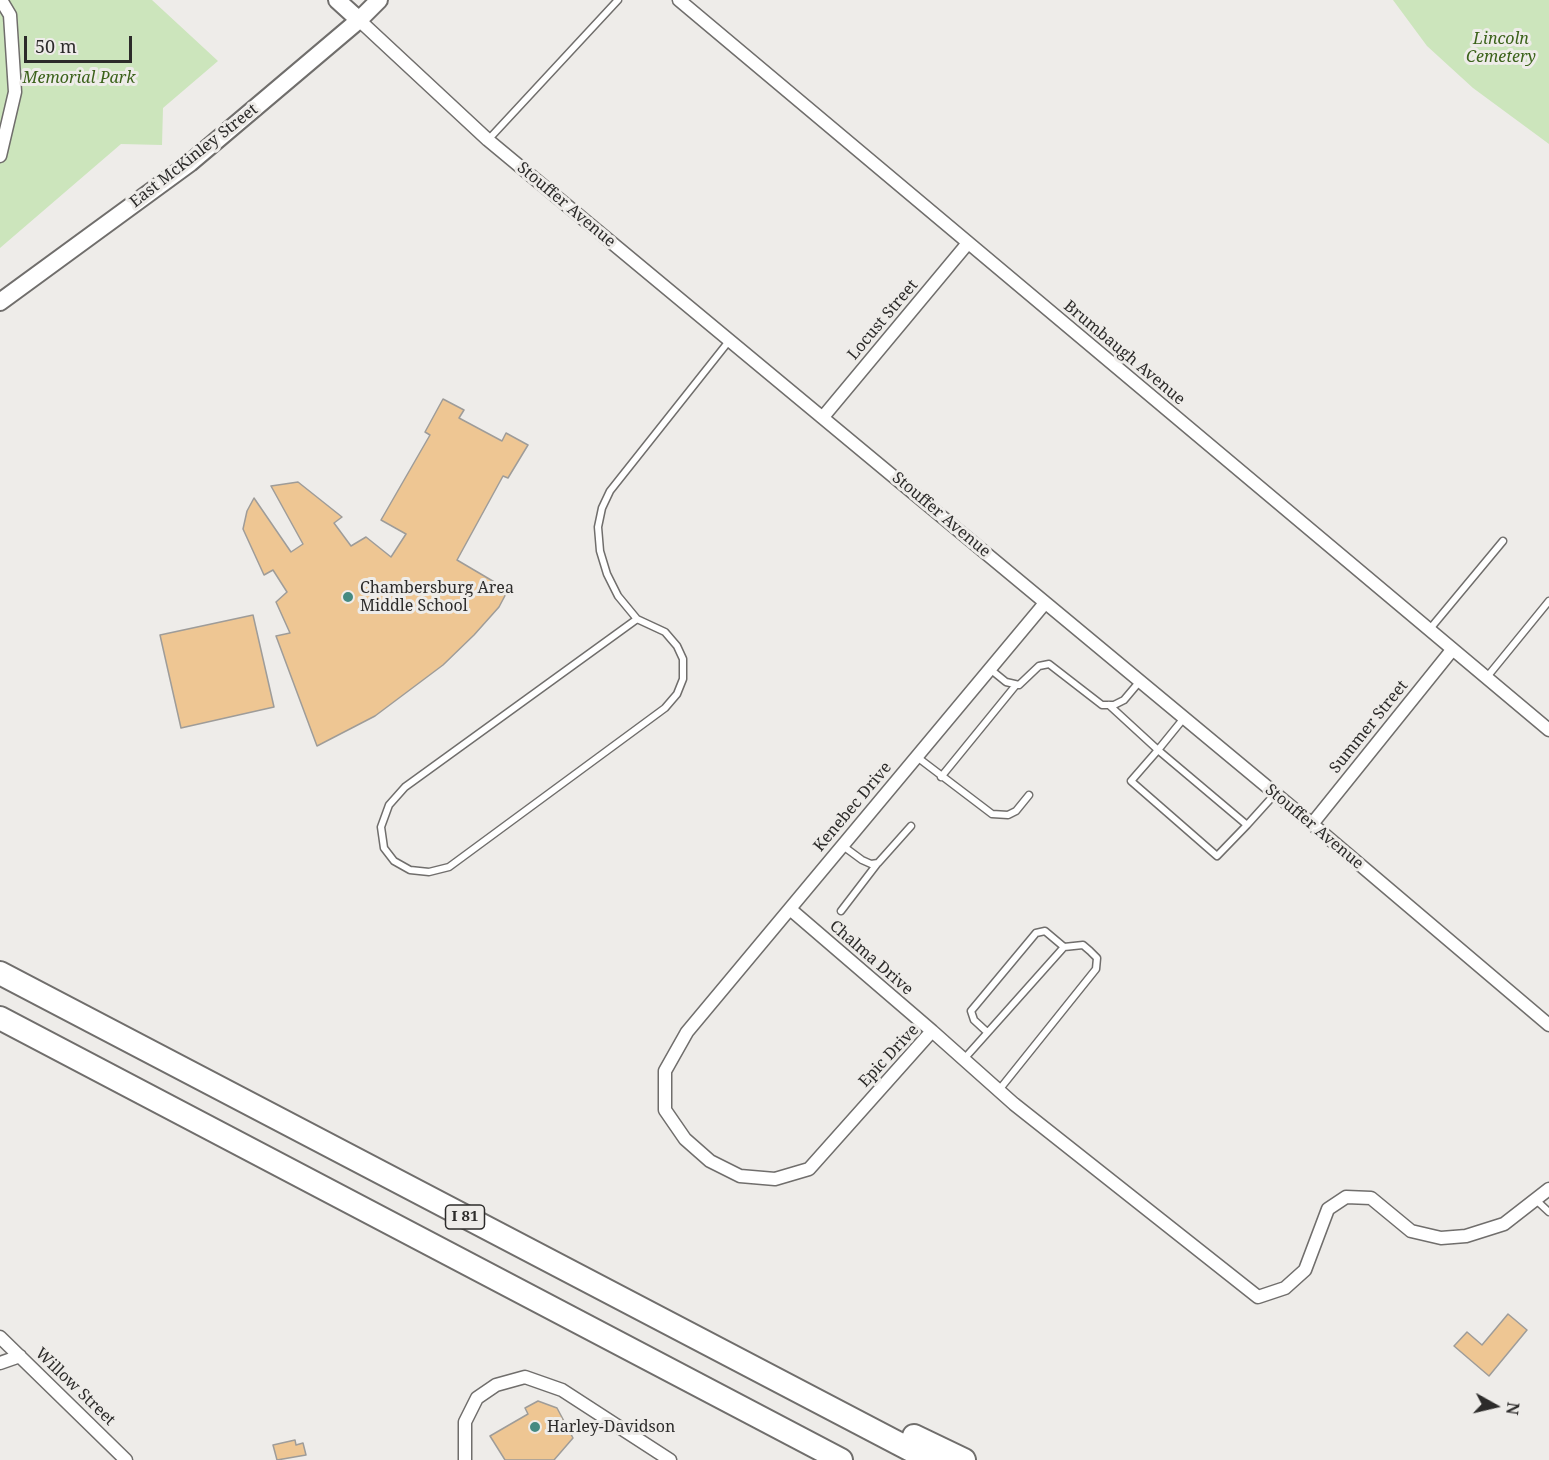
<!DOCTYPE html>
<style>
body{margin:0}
#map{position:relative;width:1549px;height:1460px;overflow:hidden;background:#eeece9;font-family:"Noto Serif",serif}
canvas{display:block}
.north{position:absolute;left:1465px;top:1376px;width:60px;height:60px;-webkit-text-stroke:4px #eeece9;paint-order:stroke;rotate:98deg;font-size:16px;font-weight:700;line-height:24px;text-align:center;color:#2c2b2a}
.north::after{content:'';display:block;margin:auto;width:21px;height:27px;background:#2c2b2a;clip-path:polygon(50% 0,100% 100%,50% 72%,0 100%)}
.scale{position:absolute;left:24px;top:36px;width:108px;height:27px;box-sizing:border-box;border:3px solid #2c2b2a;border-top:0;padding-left:8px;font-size:18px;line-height:21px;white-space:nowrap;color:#2c2b2a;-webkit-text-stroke:4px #eeece9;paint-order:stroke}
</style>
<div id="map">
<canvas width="1549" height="1460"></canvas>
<div class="north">N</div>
<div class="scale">50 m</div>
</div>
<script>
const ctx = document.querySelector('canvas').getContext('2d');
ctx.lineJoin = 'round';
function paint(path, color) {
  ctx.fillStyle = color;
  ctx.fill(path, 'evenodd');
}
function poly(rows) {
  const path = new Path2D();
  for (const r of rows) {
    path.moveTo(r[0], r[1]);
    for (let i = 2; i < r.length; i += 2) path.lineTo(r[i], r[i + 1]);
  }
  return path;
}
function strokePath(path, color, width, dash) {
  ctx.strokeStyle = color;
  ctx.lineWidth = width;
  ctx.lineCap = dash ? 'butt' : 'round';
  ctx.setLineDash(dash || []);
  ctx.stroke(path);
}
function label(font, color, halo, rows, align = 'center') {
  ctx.font = font + ' "Noto Serif",serif';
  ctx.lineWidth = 6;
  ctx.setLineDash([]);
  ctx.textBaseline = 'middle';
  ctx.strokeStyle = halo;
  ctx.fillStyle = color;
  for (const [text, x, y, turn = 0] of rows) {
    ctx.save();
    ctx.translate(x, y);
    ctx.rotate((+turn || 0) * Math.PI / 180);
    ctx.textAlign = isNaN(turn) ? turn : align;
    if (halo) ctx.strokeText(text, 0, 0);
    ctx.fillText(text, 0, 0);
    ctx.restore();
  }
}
const green = poly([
 [0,0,152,0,218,61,163,108,162,145,121,144,0,248],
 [1393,0,1549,0,1549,144,1473,88,1427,46]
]);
const building = poly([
 [443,399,464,410,459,418,502,441,506,433,528,445,508,478,503,476,457,560,508,590,499,607,474,635,443,665,375,716,317,746,276,636,290,633,276,602,287,592,273,570,264,575,243,529,247,511,254,498,291,552,303,544,271,486,298,482,342,517,334,523,351,546,366,537,391,557,406,534,381,520,430,435,425,432,443,399],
 [253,615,274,707,181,728,160,635,253,615],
 [1508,1314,1527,1330,1489,1376,1454,1346,1467,1332,1482,1345,1508,1314],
 [538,1401,557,1408,573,1438,554,1460,505,1460,490,1436,528,1414,525,1408,538,1401],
 [295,1440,296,1445,303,1443,306,1455,277,1460,273,1445,295,1440]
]);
const lane = poly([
 [488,140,618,0],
 [637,619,405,787,389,805,381,827,384,848,394,861,410,870,429,872,449,867,665,708,677,694,683,679,683,659,677,646,665,632,637,619,618,596,607,574,600,551,598,527,602,508,610,491,729,341],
 [1429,630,1503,541],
 [990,669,1006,682,1019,685,1039,666,1049,664,1102,705,1114,705,1124,700,1140,681],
 [1487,677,1549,601],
 [1109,705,1158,750,1131,781,1217,856,1247,825],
 [1184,718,1158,750,1247,825,1275,794],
 [917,757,992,814,1008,815,1016,811,1029,795],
 [941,777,1016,685],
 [843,846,862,860,871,864,878,863,911,826],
 [841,911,877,864],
 [987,1032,974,1020,971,1011,1036,933,1045,931,1064,947],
 [964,1059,1064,947,1083,945,1090,951,1097,958,1096,969,999,1090],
 [1536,1200,1549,1212]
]);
const street = poly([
 [679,0,1549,730],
 [359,20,488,140,1312,824,1549,1025],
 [0,156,15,92,10,15,1,0],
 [823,417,968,243],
 [1045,603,687,1032,665,1071,665,1110,685,1139,710,1161,740,1176,775,1179,809,1169,932,1031,1014,1104,1258,1297,1285,1288,1305,1270,1328,1209,1346,1197,1371,1198,1411,1231,1441,1238,1466,1236,1504,1224,1549,1189],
 [1312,824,1452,650],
 [790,909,932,1031],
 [0,1337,126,1460],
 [0,1363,20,1356],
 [465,1460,465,1422,477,1398,496,1385,525,1377,562,1390,670,1460]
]);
const secondary = poly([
 [337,0,359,20],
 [0,302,190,163,359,20,379,0]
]);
const highway = poly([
 [0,973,930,1460],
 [0,1018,841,1460],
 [914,1436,964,1460]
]);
const markers = [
 [348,597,6,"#458a81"],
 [535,1427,6,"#458a81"]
];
const shields = [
 [465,1217,39]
];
const shieldNames = [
 ["I 81",465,1217]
];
const parkNames = [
 ["Lincoln",1501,39],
 ["Cemetery",1501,57],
 ["Memorial Park",79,78]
];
const streetNames = [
 ["East McKinley Street",194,156,-38],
 ["Stouffer Avenue",566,205,40],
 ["Locust Street",883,320,-50],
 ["Brumbaugh Avenue",1124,353,40],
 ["Stouffer Avenue",941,515,40],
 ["Summer Street",1369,727,-51],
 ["Kenebec Drive",853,807,-50],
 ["Stouffer Avenue",1314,827,40],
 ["Chalma Drive",871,958,41],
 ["Epic Drive",889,1056,-47],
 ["Willow Street",75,1387,44]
];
const poiNames = [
 ["Chambersburg Area",360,588],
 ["Middle School",360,606],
 ["Harley-Davidson",547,1427]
];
paint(green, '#cce5bc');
paint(building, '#eec693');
strokePath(building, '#9e9c99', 1.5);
strokePath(lane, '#706e6c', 9);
strokePath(street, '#706e6c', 15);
strokePath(secondary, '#706e6c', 20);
strokePath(highway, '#706e6c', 26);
strokePath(lane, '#fff', 6);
strokePath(street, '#fff', 12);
strokePath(secondary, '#fff', 16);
strokePath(highway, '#fff', 22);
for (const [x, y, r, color] of markers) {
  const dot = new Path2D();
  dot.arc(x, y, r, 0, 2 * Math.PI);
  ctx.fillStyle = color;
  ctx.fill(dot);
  strokePath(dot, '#eeece9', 2);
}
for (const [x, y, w] of shields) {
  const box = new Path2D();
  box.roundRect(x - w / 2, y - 12, w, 24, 4.5);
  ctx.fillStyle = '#eeece9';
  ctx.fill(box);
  strokePath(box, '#2c2b2a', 1.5);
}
label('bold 15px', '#2c2b2a', null, shieldNames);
label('italic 16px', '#3b621a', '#eeece9', parkNames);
label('16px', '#2c2b2a', '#eeece9', streetNames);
label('16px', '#2c2b2a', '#eeece9', poiNames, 'left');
</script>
